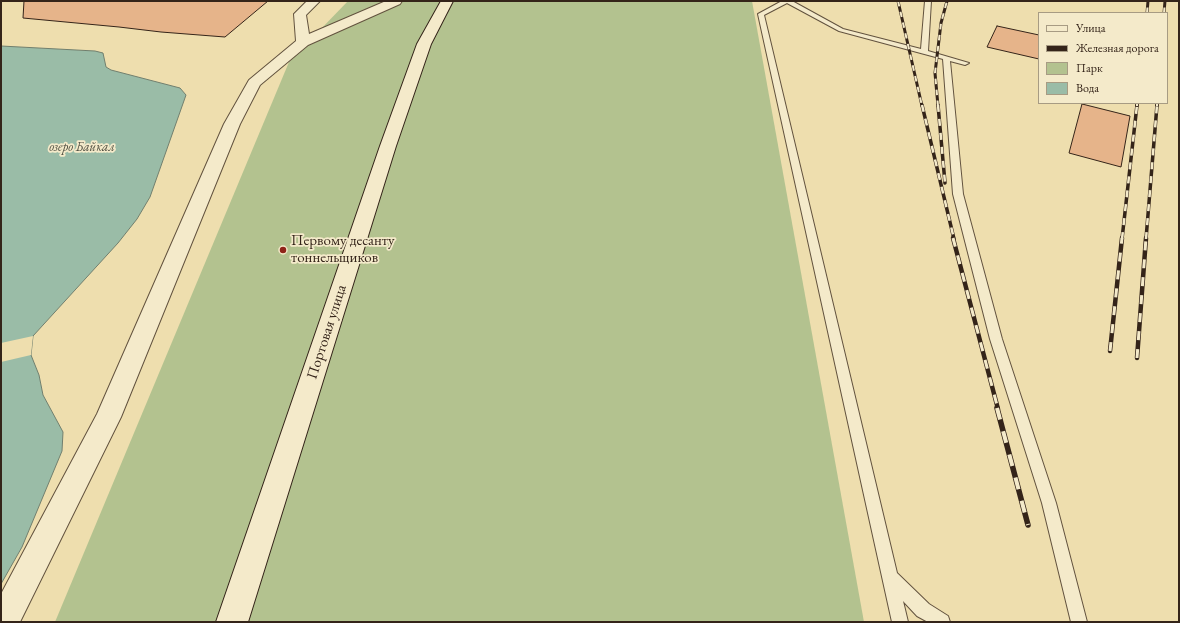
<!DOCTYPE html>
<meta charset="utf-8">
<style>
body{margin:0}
#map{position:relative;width:1180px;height:623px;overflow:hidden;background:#eedeae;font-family:"EB Garamond",serif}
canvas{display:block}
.frame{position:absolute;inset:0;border:2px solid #342419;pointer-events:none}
.legend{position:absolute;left:1038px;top:12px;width:130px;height:92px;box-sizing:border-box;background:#f4eaca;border:1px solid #a79b83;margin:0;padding:5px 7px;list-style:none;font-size:12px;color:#342419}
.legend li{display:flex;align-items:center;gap:8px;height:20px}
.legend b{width:20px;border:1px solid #a79b83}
</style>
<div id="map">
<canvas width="1180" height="623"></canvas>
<div class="frame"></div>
<ul class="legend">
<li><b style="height:5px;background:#f4eaca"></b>Улица</li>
<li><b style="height:5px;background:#342419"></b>Железная дорога</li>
<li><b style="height:11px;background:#b3c28f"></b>Парк</li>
<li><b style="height:11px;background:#9abca7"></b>Вода</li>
</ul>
</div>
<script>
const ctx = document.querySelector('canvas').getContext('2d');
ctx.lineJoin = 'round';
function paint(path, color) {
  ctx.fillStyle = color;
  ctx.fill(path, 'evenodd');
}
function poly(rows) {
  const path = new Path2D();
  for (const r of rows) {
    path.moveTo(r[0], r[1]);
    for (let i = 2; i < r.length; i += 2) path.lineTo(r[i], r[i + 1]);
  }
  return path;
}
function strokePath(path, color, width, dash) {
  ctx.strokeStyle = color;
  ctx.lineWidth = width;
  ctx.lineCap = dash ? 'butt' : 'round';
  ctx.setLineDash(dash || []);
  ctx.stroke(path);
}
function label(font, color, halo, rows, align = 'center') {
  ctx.font = font + ' "EB Garamond",serif';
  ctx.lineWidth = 3.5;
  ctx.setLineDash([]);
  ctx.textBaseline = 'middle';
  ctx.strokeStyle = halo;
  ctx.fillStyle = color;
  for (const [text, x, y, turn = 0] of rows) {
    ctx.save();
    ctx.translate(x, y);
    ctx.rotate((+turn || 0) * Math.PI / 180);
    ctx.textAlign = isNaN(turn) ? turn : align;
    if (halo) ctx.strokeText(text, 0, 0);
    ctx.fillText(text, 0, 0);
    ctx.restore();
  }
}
const green = poly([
 [348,1,752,1,864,622,55,622,289,62]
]);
const water = poly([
 [1,46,95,51,103,53,106,67,111,70,180,88,186,95,150,197,137,219,118,243,33,336,31,355,39,375,43,395,63,432,62,451,22,547,1,584,1,46]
]);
const pier = poly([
 [33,336,31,355,1,362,1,343]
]);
const building = poly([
 [24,1,268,1,225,37,161,32,119,27,23,18,24,1],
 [997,26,1039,35,1039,59,987,47,997,26],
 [1082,104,1130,116,1121,167,1069,153,1082,104]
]);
const service = poly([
 [782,1,792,1,843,29,921,49,925,1,931,1,928,51,969,63,965,65,950,61,963,194,1002,339,1056,503,1087,622,1071,622,1042,503,990,339,953,194,943,59,839,31,787,3,764,15,897,573,929,604,948,616,950,622,928,622,917,616,903,601,908,622,892,622,758,14,782,1]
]);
const minor = poly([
 [307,1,320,1,306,15,309,34,386,1,402,1,400,4,308,45,260,85,240,124,121,417,20,622,1,622,1,594,97,414,224,124,249,80,296,41,294,14,307,1]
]);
const secondary = poly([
 [441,1,453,1,431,44,396,146,248,622,216,622,380,146,417,44,441,1]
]);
const railFar3 = poly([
 [898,1,922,106],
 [1147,13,1148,1],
 [1164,13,1165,1],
 [938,106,935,73,941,23,947,1],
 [1137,106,1137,103],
 [1157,106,1157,103]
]);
const railFar2 = poly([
 [922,105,954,239],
 [938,105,945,183],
 [1122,239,1137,105],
 [1146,239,1157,105]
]);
const railFar1 = poly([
 [953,238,998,409],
 [1110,351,1122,238],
 [1137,358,1146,238]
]);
const rail = poly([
 [997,408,1028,525]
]);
const markers = [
 [283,250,4,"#8f2418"]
];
const farWaternames = [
 ["озеро Байкал",82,147]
];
const poiNames = [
 ["Первому десанту",291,241],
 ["тоннельщиков",291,258]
];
const streetNames = [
 ["Портовая улица",327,332,-72]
];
paint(green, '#b3c28f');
paint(water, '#9abca7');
strokePath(water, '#717f6e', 1);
paint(pier, '#eedeae');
paint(building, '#e6b48a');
strokePath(building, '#342419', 1);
strokePath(service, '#62523e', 2);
strokePath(minor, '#62523e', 2);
strokePath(secondary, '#342419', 2);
paint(service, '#f4eaca');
paint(minor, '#f4eaca');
paint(secondary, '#f4eaca');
strokePath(railFar3, '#342419', 3);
strokePath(railFar2, '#342419', 3.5);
strokePath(railFar1, '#342419', 4.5);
strokePath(rail, '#342419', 5.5);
strokePath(railFar3, '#f4eaca', 2, [5.5]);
strokePath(railFar2, '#f4eaca', 2.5, [7]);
strokePath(railFar1, '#f4eaca', 3, [9]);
strokePath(rail, '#f4eaca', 4, [12]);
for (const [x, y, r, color] of markers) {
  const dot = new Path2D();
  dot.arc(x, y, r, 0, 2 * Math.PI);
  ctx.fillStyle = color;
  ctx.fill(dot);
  strokePath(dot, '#f4eaca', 1.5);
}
label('italic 13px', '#535244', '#f4eaca', farWaternames);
label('15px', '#342419', '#f4eaca', poiNames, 'left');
label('15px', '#342419', '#f4eaca', streetNames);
</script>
